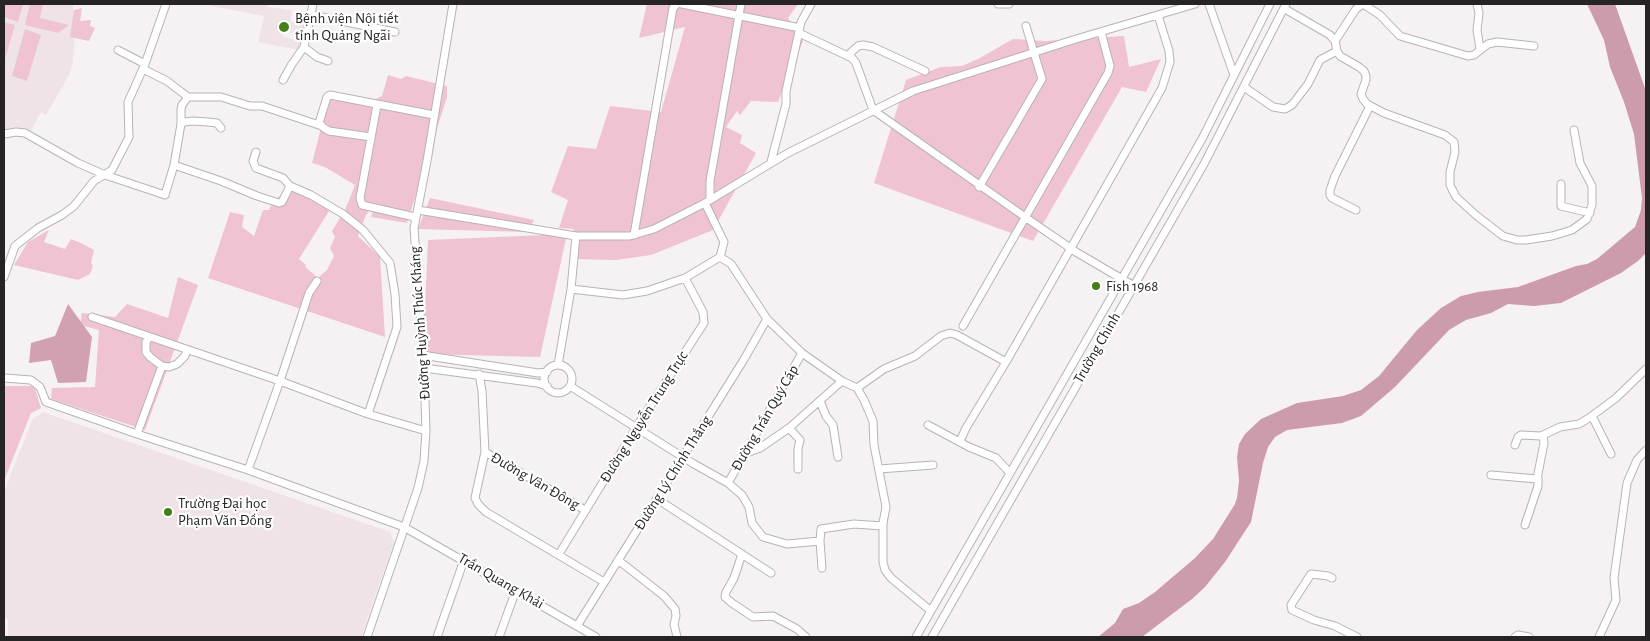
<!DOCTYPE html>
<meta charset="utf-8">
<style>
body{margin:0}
#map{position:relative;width:1650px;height:641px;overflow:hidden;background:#f6f1f3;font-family:"Alegreya Sans",sans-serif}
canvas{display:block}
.frame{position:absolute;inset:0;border:5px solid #262425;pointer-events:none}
</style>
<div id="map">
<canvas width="1650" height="641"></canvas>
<div class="frame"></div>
</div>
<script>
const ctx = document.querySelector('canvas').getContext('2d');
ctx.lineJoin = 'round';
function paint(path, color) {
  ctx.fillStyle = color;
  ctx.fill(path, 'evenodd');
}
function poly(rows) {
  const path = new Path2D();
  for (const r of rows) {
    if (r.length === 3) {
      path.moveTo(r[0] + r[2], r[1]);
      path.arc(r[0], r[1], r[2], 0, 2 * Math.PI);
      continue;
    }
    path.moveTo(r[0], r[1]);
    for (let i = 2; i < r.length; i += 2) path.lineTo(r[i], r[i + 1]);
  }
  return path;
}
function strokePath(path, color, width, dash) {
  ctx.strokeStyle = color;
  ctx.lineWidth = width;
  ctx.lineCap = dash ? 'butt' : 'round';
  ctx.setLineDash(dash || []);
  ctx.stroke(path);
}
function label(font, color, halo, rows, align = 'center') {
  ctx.font = font + ' "Alegreya Sans",sans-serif';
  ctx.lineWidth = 4.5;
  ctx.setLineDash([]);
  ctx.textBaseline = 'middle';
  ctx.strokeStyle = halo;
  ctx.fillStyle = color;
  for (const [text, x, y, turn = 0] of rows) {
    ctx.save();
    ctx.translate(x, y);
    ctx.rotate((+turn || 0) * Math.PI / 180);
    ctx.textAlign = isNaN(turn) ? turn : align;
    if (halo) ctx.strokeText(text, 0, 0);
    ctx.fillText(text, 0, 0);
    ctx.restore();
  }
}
const built = poly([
 [4,4,73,4,75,31,73,62,69,75,46,115,41,112,29,134,4,133],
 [211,4,268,4,268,7,292,10,290,22,306,25,304,35,284,31,283,37,301,41,299,50,258,42,264,16,211,6],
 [43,412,390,532,394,542,361,637,8,637,8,619,4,618,4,492,32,420]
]);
const green = poly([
 [4,4,23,4,18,22,4,17],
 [30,4,43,4,40,18,69,25,58,33,25,25],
 [647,4,798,4,788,18,803,41,778,102,751,101,740,115,737,111,726,127,742,135,740,143,756,153,713,230,651,255,616,260,578,259,571,246,574,229,559,228,568,200,551,192,568,146,596,149,610,106,661,112,685,27,639,38],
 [82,8,80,21,91,20,90,26,95,28,89,41,70,37,74,10],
 [4,22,15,25,4,62],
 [25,29,41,35,27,81,12,76],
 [1124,36,1129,67,1161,59,1146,92,1122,87,1033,241,874,183,906,80,941,67,962,66,980,58,1013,39,1045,41],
 [388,75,401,79,406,76,447,86,447,97,407,223,371,217,373,211,370,210,366,215,358,236,380,257,385,337,208,278,230,212,244,215,242,227,254,236,263,210,269,210,273,202,291,186,331,208,299,259,306,265,305,267,318,278,327,270,334,256,330,248,335,237,332,231,345,210,355,185,325,167,312,163,329,97,365,101,376,99,382,96],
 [430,198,534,220,528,232,418,229],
 [49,230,44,242,65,249,71,239,83,244,94,250,91,263,93,266,90,274,78,280,14,265,28,242],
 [567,234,540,357,423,354,428,240],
 [178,277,198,285,145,430,51,399,52,388,95,387,99,330,80,325,82,313,115,317,127,304,168,318],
 [4,386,34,386,41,408,31,413,4,481]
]);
const forest = poly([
 [68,304,92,337,86,382,58,383,51,360,29,363,31,343,55,336]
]);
const water = poly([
 [1587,4,1615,4,1646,91,1646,253,1638,261,1621,273,1561,303,1534,306,1508,304,1491,313,1466,320,1449,330,1395,387,1361,416,1342,423,1287,430,1275,437,1268,447,1263,463,1251,522,1225,562,1205,587,1192,599,1142,637,1098,637,1115,623,1123,609,1139,603,1155,592,1195,558,1213,539,1235,504,1237,498,1239,481,1237,457,1239,444,1245,434,1261,419,1297,403,1343,396,1361,390,1379,376,1417,330,1441,308,1461,296,1478,292,1518,287,1576,266,1587,264,1597,259,1635,227,1641,210,1642,198,1634,134,1624,102,1610,67,1604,40]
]);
const minor = poly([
 [682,4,800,28],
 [998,4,1009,4],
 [1209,4,1234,75],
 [1477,4,1479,13,1477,30,1480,49],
 [1285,9,1330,35,1335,41,1337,51,1340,56,1359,67,1364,71,1366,76,1366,80,1361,94,1363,99,1367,104,1384,113,1445,135,1454,142,1455,152,1450,172,1450,185,1456,197,1477,216,1503,236,1517,240,1526,240,1552,236,1572,230,1587,219,1592,205,1592,186,1580,163,1574,130],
 [312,15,395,32],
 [799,33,852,58,856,63,873,110,1025,217,1076,252,1134,286],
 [1335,41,1356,9,1363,4,1380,15,1400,36,1468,56,1474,55,1488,44,1497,42,1534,46],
 [304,47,317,57,328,61],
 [118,50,145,64],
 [847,56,858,46,863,45,873,47,925,71],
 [143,69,167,81,188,97,221,97,250,106,262,106,322,126],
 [283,80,292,64,304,47,313,4],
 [1244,87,1273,107,1285,109,1292,105,1308,84,1320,60,1337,51],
 [377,105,360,198,362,205,415,217],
 [181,124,184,122,193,121,208,122,217,123,221,128],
 [4,134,16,132,25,133,78,163,105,175,165,195,174,165,181,124,181,109,182,105,188,97],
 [371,137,329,131,324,128,319,123,327,97,330,95,434,115],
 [256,152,253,161,256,168,283,178,290,186,311,195,343,214,363,230,390,263,395,294,397,327,368,414],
 [771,162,786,104,786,91,801,22,811,4],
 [174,165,221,181,257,196,279,203,282,202,290,186],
 [1561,184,1561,206,1590,213],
 [979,187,1042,79,1026,26],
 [710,200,710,181,741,4],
 [705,203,724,242,720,257],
 [418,210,576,236,630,236,654,229,705,203,788,153,913,91,1076,39,1195,4],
 [1356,210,1332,198,1330,195,1330,190,1335,176,1370,106],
 [634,235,673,8,677,4],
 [720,257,731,264,767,319,802,353,842,381,857,388,864,400,873,421,874,445,886,507,883,523,883,562,885,570,891,578,931,611],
 [4,277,15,246,38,228,62,215,74,206,94,181,112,170,129,137,128,102,145,64,166,4],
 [571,289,623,295,647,291,685,278,720,257],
 [92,317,280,381,368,414,426,431],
 [963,326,1108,73,1110,66,1101,32],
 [422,355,538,373,547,372],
 [558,365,571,289,576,236],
 [558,379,14],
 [162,366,169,367,177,364,185,356,187,350],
 [424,368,537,383,547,386],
 [479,374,482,391,485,452,475,498,478,504,486,512,604,582],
 [4,378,31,380,40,387,46,402,137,434,248,470,404,527,596,637],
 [570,386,694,464,728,483,742,495,749,507,752,523,763,537,787,544,820,541],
 [857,388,884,369,915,356,941,336,950,333,957,335,1006,362],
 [820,401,826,416,833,425,838,457],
 [1592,416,1611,454],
 [928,425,969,447,996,458,1010,473],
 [789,428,800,440,798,449,798,469],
 [137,434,162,366,150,357,146,352,146,342,149,337],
 [960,441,966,428,1006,362,1162,88,1170,62,1169,51,1158,15],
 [1515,445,1518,437,1521,435,1541,436,1560,427,1579,424,1589,418,1616,398,1646,369],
 [485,452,585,510],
 [744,454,760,448,789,428,842,381],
 [879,469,933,465],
 [248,470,280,381,309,293,317,281],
 [1491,475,1537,479,1544,443,1543,435],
 [728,483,802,353],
 [657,499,771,573],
 [1525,525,1538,486,1538,478],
 [559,554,636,428,704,323,703,312,685,278],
 [742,554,734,578,726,592,725,597,732,603,753,617,773,616,797,629,806,637],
 [618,560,664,596,670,603,675,609,676,616,674,624,677,637],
 [822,568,820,541,821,529,854,524,883,526],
 [1332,578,1328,576,1311,574,1291,605,1292,610,1314,620,1335,626,1357,637],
 [577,626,743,361,767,319],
 [367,637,418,488,424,461,426,431,424,368,414,228,427,161,453,4],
 [437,637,464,560],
 [499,637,516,590],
 [916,637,1202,139,1270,4],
 [932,637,1204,164,1286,4],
 [1515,637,1518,635,1529,637],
 [1599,637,1616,600,1614,578,1627,483,1637,460,1646,450]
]);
const markers = [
 [284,27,6,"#457f19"],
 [1096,286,5,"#457f19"],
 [168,512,5,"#457f19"]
];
const poiNames = [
 ["Bệnh viện Nội tiết",295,18],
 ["tỉnh Quảng Ngãi",295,35],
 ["Fish 1968",1106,286],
 ["Trường Đại học",178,503],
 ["Phạm Văn Đồng",178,520]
];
const streetNames = [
 ["Đường Huỳnh Thúc Kháng",420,323,-94],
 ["Trường Chinh",1097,348,-60],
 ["Đường Nguyễn Trung Trực",644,417,-58],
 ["Đường Trần Quý Cáp",765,418,-60],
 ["Đường Lý Chính Thắng",673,473,-58],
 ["Đường Vân Đông",535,481,30],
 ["Trần Quang Khải",501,581,30]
];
paint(built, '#f0e3e7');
paint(green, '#efc3d1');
paint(forest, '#d1a1b1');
paint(water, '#cc9cac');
strokePath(minor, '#b8b3b4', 9);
strokePath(minor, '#fff', 7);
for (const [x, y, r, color] of markers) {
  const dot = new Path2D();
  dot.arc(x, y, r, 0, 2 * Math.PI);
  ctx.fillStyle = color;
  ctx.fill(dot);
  strokePath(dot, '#fff', 2);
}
label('15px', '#262425', '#fff', poiNames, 'left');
label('15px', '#262425', '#fff', streetNames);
</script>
